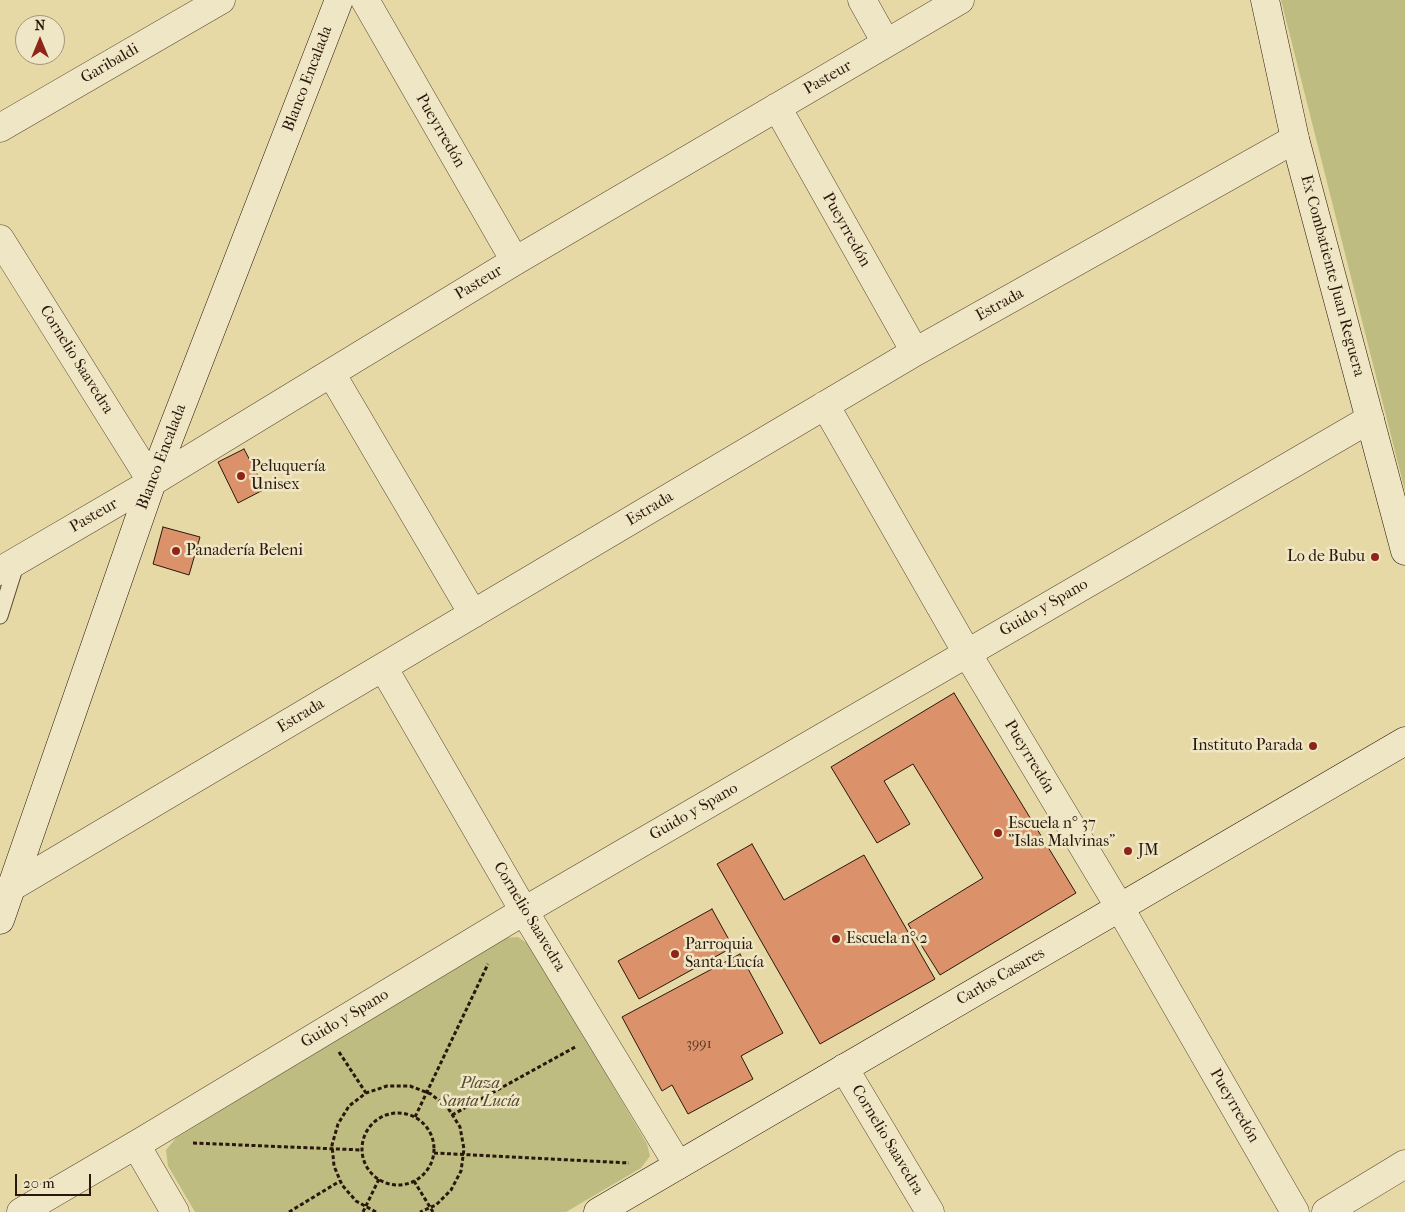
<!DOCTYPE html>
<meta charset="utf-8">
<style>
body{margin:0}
#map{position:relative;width:1405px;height:1212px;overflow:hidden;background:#e7d9a6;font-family:"IM FELL French Canon",serif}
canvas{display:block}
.north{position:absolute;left:15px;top:15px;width:50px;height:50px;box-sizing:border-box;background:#efe6c5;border:1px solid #a0937b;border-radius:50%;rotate:0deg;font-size:14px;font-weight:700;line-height:20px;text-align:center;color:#29170c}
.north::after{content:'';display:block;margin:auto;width:18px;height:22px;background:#8f2418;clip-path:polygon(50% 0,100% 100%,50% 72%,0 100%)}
.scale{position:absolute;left:15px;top:1174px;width:76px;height:22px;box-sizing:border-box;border:2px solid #29170c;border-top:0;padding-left:6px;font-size:15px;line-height:18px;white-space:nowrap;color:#29170c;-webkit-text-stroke:4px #efe6c5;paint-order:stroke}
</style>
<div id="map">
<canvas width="1405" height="1212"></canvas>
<div class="north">N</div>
<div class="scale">20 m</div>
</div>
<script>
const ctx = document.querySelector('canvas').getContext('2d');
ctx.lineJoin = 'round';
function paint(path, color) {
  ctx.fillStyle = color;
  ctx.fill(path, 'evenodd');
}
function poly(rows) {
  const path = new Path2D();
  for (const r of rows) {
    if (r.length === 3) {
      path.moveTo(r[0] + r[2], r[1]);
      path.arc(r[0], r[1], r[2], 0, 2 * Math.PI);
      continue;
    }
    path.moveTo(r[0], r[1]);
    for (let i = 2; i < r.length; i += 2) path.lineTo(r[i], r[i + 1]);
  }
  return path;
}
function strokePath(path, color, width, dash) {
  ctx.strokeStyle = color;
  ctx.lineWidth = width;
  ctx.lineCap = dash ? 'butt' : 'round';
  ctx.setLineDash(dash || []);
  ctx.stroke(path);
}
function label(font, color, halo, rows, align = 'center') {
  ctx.font = font + ' "IM FELL French Canon",serif';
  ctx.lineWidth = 5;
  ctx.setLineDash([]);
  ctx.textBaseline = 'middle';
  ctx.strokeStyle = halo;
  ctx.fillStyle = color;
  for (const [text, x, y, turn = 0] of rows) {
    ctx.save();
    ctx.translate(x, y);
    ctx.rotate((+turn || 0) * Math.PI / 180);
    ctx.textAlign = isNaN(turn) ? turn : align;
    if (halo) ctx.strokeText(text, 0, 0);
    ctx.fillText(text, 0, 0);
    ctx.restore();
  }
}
const green = poly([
 [1281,0,1405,0,1405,491],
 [518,937,531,946,647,1144,650,1156,641,1168,566,1212,195,1212,168,1166,166,1150,176,1138,504,938]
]);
const building = poly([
 [244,449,265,489,238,503,218,462,244,449],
 [163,527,200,537,189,575,153,564,163,527],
 [954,693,1076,893,940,975,908,924,983,878,913,764,884,781,910,824,877,843,831,767,954,693],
 [752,844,784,900,864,855,935,979,820,1044,717,864,752,844],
 [712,909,733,947,639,999,618,961,712,909],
 [740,954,783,1033,741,1056,753,1079,688,1114,672,1085,662,1091,622,1017,740,954]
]);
const path = poly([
 [339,1052,366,1093],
 [398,1149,36],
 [452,1115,577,1046],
 [415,1117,488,964],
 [193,1143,362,1150],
 [434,1153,629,1163],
 [414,1181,433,1212],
 [289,1212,340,1181],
 [363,1212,379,1179],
 [376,1212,356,1201,342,1185,334,1166,332,1145,338,1124,349,1106,366,1093,387,1086,410,1086,431,1094,448,1108,460,1127,464,1149,461,1171,451,1190,436,1205,420,1212]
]);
const lane = poly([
 [0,616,17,562]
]);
const street = poly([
 [365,0,515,261],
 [862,0,886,43],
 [777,107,915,352],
 [0,128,221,0],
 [0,239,152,482],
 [331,373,473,614],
 [825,405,967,653,1120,908,1295,1212],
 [0,571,152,482,515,261,960,0],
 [383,667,524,911,678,1165],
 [10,888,915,352,1295,139],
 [844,1068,930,1212],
 [136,1145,175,1212],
 [21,1212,144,1140,524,911,1370,419],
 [1326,1212,1405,1164]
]);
const secondary = poly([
 [1265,0,1295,139,1405,551],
 [0,920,152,482,339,0],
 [598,1212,1405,741]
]);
const markers = [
 [241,476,5,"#8f2418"],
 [176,551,5,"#8f2418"],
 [1375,557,5,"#8f2418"],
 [1313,746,5,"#8f2418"],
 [998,833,5,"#8f2418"],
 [1128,851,5,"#8f2418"],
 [836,939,5,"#8f2418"],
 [675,954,5,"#8f2418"]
];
const numberNames = [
 ["3991",699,1045]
];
const streetNames = [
 ["Garibaldi",110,64,-30],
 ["Pasteur",828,78,-30],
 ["Blanco Encalada",308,79,-69],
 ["Pueyrredón",440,131,60],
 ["Pueyrredón",846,230,61],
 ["Ex Combatiente Juan Reguera",1332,276,75],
 ["Pasteur",479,283,-31],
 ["Estrada",1000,305,-29],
 ["Cornelio Saavedra",76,360,58],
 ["Blanco Encalada",162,457,-69],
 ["Estrada",650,509,-31],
 ["Pasteur",94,516,-30],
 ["Guido y Spano",1044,608,-30],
 ["Estrada",301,716,-31],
 ["Pueyrredón",1029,757,59],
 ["Guido y Spano",694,812,-30],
 ["Cornelio Saavedra",529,917,59],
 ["Carlos Casares",1001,977,-30],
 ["Guido y Spano",345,1019,-31],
 ["Pueyrredón",1234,1106,60],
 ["Cornelio Saavedra",887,1140,59]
];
const poiNames = [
 ["Peluquería",251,467],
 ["Unisex",251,485],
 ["Panadería Beleni",186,551],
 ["Lo de Bubu",1365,557,"right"],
 ["Instituto Parada",1303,746,"right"],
 ["Escuela n° 37",1008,824],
 ["\"Islas Malvinas\"",1008,842],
 ["JM",1138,851],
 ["Escuela n° 2",846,939],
 ["Parroquia",685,945],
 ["Santa Lucía",685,963]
];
const parkNames = [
 ["Plaza",480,1084],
 ["Santa Lucía",480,1102]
];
paint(green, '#bebc81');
paint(building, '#db926a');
strokePath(building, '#29170c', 1);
strokePath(lane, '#584832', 17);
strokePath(street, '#584832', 29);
strokePath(secondary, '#29170c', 29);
strokePath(path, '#29170c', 3, [4, 2.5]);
strokePath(lane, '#efe6c5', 15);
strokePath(street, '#efe6c5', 28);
strokePath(secondary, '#efe6c5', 28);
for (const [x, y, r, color] of markers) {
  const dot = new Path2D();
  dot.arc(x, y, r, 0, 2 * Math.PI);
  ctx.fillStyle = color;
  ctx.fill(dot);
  strokePath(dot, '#efe6c5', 2);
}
label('14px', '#563624', null, numberNames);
label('16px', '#29170c', '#efe6c5', streetNames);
label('16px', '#29170c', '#efe6c5', poiNames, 'left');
label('italic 16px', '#56492f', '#efe6c5', parkNames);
</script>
